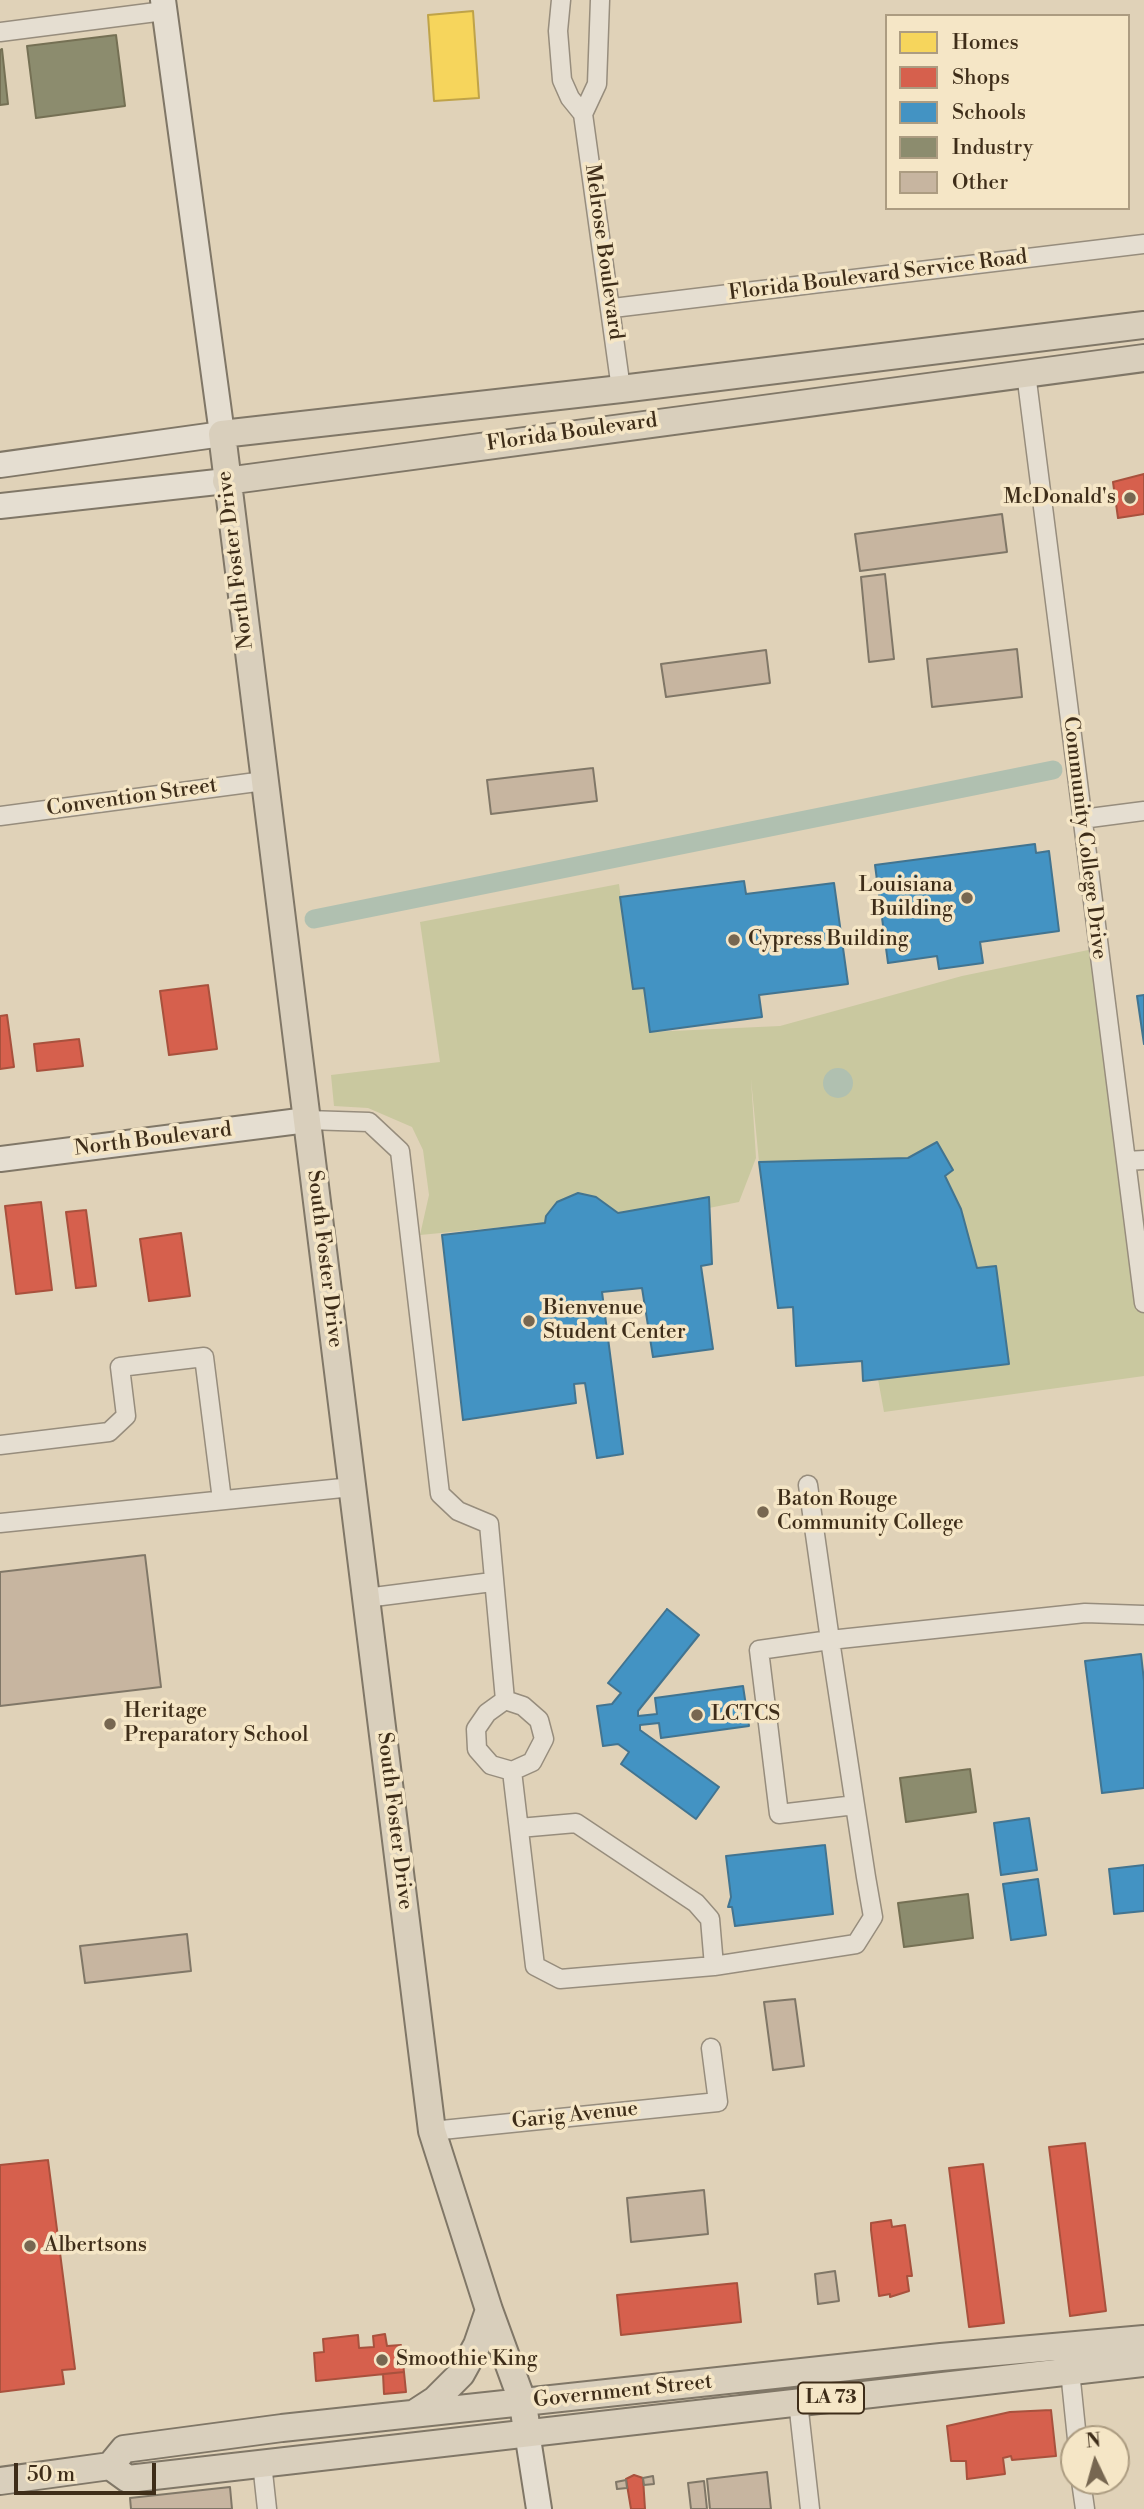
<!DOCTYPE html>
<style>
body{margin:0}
#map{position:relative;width:1144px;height:2509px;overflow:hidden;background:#e0d2b8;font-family:"Libre Bodoni",serif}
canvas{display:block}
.legend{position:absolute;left:885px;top:14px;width:245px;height:196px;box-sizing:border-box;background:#f5e6c6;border:2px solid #ac9c81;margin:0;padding:9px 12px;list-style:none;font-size:21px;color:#3e2d19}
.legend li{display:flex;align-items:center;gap:14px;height:35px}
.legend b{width:35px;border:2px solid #ac9c81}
.north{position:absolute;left:1060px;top:2425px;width:70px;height:70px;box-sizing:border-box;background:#f5e6c6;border:2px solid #ac9c81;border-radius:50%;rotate:355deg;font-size:19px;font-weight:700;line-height:28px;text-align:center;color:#3e2d19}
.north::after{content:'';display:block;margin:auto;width:24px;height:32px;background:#776751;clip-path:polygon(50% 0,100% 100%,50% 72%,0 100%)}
.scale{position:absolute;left:14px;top:2463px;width:142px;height:32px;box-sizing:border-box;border:4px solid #3e2d19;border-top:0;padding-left:9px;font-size:21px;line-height:24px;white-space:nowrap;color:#3e2d19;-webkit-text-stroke:5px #f5e6c6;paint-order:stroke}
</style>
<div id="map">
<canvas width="1144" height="2509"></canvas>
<ul class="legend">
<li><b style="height:19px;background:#f6d55c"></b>Homes</li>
<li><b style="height:19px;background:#d6604d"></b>Shops</li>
<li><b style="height:19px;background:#4393c3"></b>Schools</li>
<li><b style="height:19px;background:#8c8c6e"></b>Industry</li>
<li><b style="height:19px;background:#c7b5a0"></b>Other</li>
</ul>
<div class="north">N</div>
<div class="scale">50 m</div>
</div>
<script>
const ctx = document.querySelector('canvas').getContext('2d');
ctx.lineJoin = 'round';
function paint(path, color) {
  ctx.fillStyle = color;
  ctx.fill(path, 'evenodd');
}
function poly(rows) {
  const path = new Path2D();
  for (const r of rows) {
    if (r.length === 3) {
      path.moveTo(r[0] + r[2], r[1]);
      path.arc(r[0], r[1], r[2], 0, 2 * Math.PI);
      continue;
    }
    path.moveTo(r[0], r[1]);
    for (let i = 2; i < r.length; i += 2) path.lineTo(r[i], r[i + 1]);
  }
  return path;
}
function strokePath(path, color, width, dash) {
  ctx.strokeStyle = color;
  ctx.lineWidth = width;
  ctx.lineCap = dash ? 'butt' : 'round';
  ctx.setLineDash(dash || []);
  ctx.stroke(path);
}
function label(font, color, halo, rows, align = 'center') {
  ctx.font = font + ' "Libre Bodoni",serif';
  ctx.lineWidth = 7;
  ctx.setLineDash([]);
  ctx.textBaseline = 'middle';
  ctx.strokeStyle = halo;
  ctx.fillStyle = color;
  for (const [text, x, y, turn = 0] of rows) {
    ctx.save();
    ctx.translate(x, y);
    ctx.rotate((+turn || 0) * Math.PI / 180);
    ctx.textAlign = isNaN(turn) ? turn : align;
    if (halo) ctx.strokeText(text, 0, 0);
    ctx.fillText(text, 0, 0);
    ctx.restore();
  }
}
const green = poly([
 [619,884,633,989,644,988,650,1032,780,1026,962,976,1098,948,1144,1303,1144,1376,884,1412,878,1379,996,1266,977,1268,961,1209,945,1176,953,1170,937,1142,908,1158,759,1162,751,1079,756,1158,739,1202,709,1208,708,1197,618,1213,596,1197,557,1202,546,1216,545,1223,420,1235,429,1195,423,1150,412,1127,368,1108,334,1106,331,1075,440,1062,420,922]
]);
const water = poly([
 [838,1083,15]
]);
const homes = poly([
 [473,11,479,98,434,101,428,15,473,11]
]);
const shops = poly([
 [1144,474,1144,514,1118,518,1113,482,1144,474],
 [208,985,217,1049,169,1055,160,991,208,985],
 [7,1015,14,1067,0,1069,0,1016,7,1015],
 [79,1039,83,1066,37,1071,34,1044,79,1039],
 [41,1202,52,1290,16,1294,5,1206,41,1202],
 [86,1210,96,1286,76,1288,66,1212,86,1210],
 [181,1233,190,1296,149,1301,140,1239,181,1233],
 [1085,2143,1106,2311,1070,2316,1049,2147,1085,2143],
 [48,2160,75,2369,62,2370,64,2384,0,2392,0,2165,48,2160],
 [983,2164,1004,2323,969,2327,949,2168,983,2164],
 [891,2220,892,2227,905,2225,912,2276,907,2276,909,2291,890,2297,890,2294,879,2296,871,2230,871,2223,891,2220],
 [737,2283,741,2322,621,2335,617,2295,737,2283],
 [385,2334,387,2346,401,2345,404,2372,316,2381,314,2353,324,2352,323,2339,358,2335,359,2348,374,2347,373,2336,385,2334],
 [404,2372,406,2392,384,2394,383,2374,404,2372],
 [1051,2410,1056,2456,1012,2460,1011,2456,1003,2458,1005,2474,967,2479,966,2461,951,2461,947,2426,1010,2412,1051,2410],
 [634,2475,643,2478,645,2509,631,2509,626,2479,634,2475]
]);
const schools = poly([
 [1035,844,1036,853,1049,851,1059,931,980,942,983,963,939,969,937,956,888,963,875,865,1035,844],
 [744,881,746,894,834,883,848,984,759,995,762,1017,650,1032,644,988,633,989,620,897,744,881],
 [1144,995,1144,1044,1137,996,1144,995],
 [937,1142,953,1170,945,1176,961,1209,977,1268,996,1266,1009,1364,863,1381,862,1361,796,1366,793,1307,778,1308,759,1162,908,1158,937,1142],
 [578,1193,596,1197,618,1213,709,1197,712,1264,701,1266,713,1349,653,1357,642,1288,602,1292,623,1454,597,1458,585,1383,574,1384,576,1403,463,1420,442,1235,545,1223,546,1216,557,1202,578,1193],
 [667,1609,699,1635,638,1711,638,1716,657,1714,655,1698,743,1686,749,1726,661,1738,659,1723,640,1725,640,1730,719,1787,696,1819,621,1764,629,1752,618,1744,603,1746,597,1706,612,1704,621,1693,608,1683,667,1609],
 [1141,1654,1144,1681,1144,1788,1102,1793,1085,1661,1141,1654],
 [1029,1818,1037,1870,1001,1875,994,1823,1029,1818],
 [825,1845,833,1914,735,1926,732,1907,728,1907,731,1897,726,1856,825,1845],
 [1144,1865,1144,1911,1114,1914,1109,1869,1144,1865],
 [1038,1879,1046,1935,1011,1940,1003,1884,1038,1879]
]);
const industry = poly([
 [116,35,125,106,36,118,27,46,116,35],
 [2,49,8,104,0,105,0,50,2,49],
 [970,1769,976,1812,906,1822,900,1778,970,1769],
 [968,1894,973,1938,904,1947,898,1903,968,1894]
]);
const canal = poly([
 [314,919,1053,770]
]);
const building = poly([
 [1002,514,1007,552,860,571,855,534,1002,514],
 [885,574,894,659,869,662,861,577,885,574],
 [1017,649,1022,697,932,707,927,659,1017,649],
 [766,650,770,683,666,697,661,664,766,650],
 [593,768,597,801,491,814,487,780,593,768],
 [145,1555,161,1687,0,1706,0,1572,145,1555],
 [187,1934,191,1971,85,1983,80,1946,187,1934],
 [795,1999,804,2066,773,2070,764,2002,795,1999],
 [704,2190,708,2234,631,2242,627,2198,704,2190],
 [835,2271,839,2301,818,2304,815,2274,835,2271],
 [767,2472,771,2509,710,2509,707,2479,767,2472],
 [653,2476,654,2484,644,2485,643,2478,653,2476],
 [626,2480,627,2488,617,2489,616,2482,626,2480],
 [704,2481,707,2509,691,2509,688,2483,704,2481],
 [230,2487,232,2509,131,2509,130,2498,230,2487]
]);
const street = poly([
 [561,0,558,31,562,80,570,98,583,114,621,389],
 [0,32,164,11],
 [583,114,597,84,600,0],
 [613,308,1144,244],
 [1026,373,1144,1303],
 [0,816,264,781],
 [1082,819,1144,811],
 [307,1120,369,1122,400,1151,440,1494,458,1511,489,1524,505,1700],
 [1126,1161,1144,1160],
 [0,1445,109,1432,126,1416,120,1367,204,1357,222,1500],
 [808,1485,830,1640,1085,1613,1144,1615],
 [0,1523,352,1487],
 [366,1598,492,1582],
 [505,1700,523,1706,539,1720,544,1739,532,1762,512,1771,491,1765,477,1749,476,1729,487,1713,505,1700],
 [512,1771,535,1966,560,1979,714,1966,856,1944,873,1917,866,1877,855,1805,830,1640,759,1650,779,1814,855,1805],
 [519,1828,576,1823,696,1903,710,1919,714,1966],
 [432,2131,718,2102,711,2048],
 [1070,2371,1077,2439],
 [798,2402,810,2509],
 [262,2463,267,2509],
 [1081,2481,1085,2509]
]);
const secondary = poly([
 [0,465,222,434,163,0],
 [0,506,226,481],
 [0,1159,307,1120],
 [527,2432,539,2509]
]);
const primary = poly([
 [226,481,1144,358],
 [415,2413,435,2400,461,2374,477,2345,489,2310],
 [527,2432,523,2403,489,2310,432,2131,222,434,621,389,1144,325],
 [110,2466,128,2479,1144,2363],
 [0,2481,110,2466,124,2449,282,2428,941,2357,1144,2339]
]);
const markers = [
 [1130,498,7,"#776751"],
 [967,898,7,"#776751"],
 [734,940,7,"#776751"],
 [529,1321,7,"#776751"],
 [763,1512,7,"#776751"],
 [697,1715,7,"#776751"],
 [110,1724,7,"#776751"],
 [30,2246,7,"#776751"],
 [382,2360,7,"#776751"]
];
const shields = [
 [831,2398,66]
];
const shieldNames = [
 ["LA 73",831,2398]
];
const streetNames = [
 ["Melrose Boulevard",603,252,82],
 ["Florida Boulevard Service Road",878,276,-7],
 ["Florida Boulevard",572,433,-8],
 ["North Foster Drive",236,560,-97],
 ["Convention Street",132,798,-8],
 ["Community College Drive",1084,838,83],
 ["North Boulevard",153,1140,-7],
 ["South Foster Drive",324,1259,83],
 ["South Foster Drive",394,1821,83],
 ["Garig Avenue",575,2116,-6],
 ["Government Street",623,2392,-6]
];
const poiNames = [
 ["McDonald's",1116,498,"right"],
 ["Louisiana",953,886,"right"],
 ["Building",953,910,"right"],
 ["Cypress Building",748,940],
 ["Bienvenue",543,1309],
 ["Student Center",543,1333],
 ["Baton Rouge",777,1500],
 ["Community College",777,1524],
 ["Heritage",124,1712],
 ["Preparatory School",124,1736],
 ["LCTCS",711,1715],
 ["Albertsons",44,2246],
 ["Smoothie King",396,2360]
];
paint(green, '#c9c89f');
paint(water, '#b0c0b0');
paint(homes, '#f6d55c');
strokePath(homes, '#bfa348', 2);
paint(shops, '#d6604d');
strokePath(shops, '#a8513d', 2);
paint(schools, '#4393c3');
strokePath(schools, '#427490', 2);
paint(industry, '#8c8c6e');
strokePath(industry, '#757054', 2);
strokePath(canal, '#b0c0b0', 19);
paint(building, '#c7b5a0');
strokePath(building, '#807767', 2);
strokePath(street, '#978d7d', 21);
strokePath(secondary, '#807767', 28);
strokePath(primary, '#807767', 30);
strokePath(street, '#e5ded1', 18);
strokePath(secondary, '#e5ded1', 24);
strokePath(primary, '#d9cfbc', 26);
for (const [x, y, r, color] of markers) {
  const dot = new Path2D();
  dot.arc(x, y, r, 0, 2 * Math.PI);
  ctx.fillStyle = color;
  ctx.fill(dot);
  strokePath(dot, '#f5e6c6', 2.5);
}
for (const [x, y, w] of shields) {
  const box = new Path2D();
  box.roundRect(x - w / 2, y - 15.5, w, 31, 5);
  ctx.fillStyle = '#f5e6c6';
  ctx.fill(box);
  strokePath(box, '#3e2d19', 2);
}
label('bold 19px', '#3e2d19', null, shieldNames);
label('21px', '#3e2d19', '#f5e6c6', streetNames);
label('21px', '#3e2d19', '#f5e6c6', poiNames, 'left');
</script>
